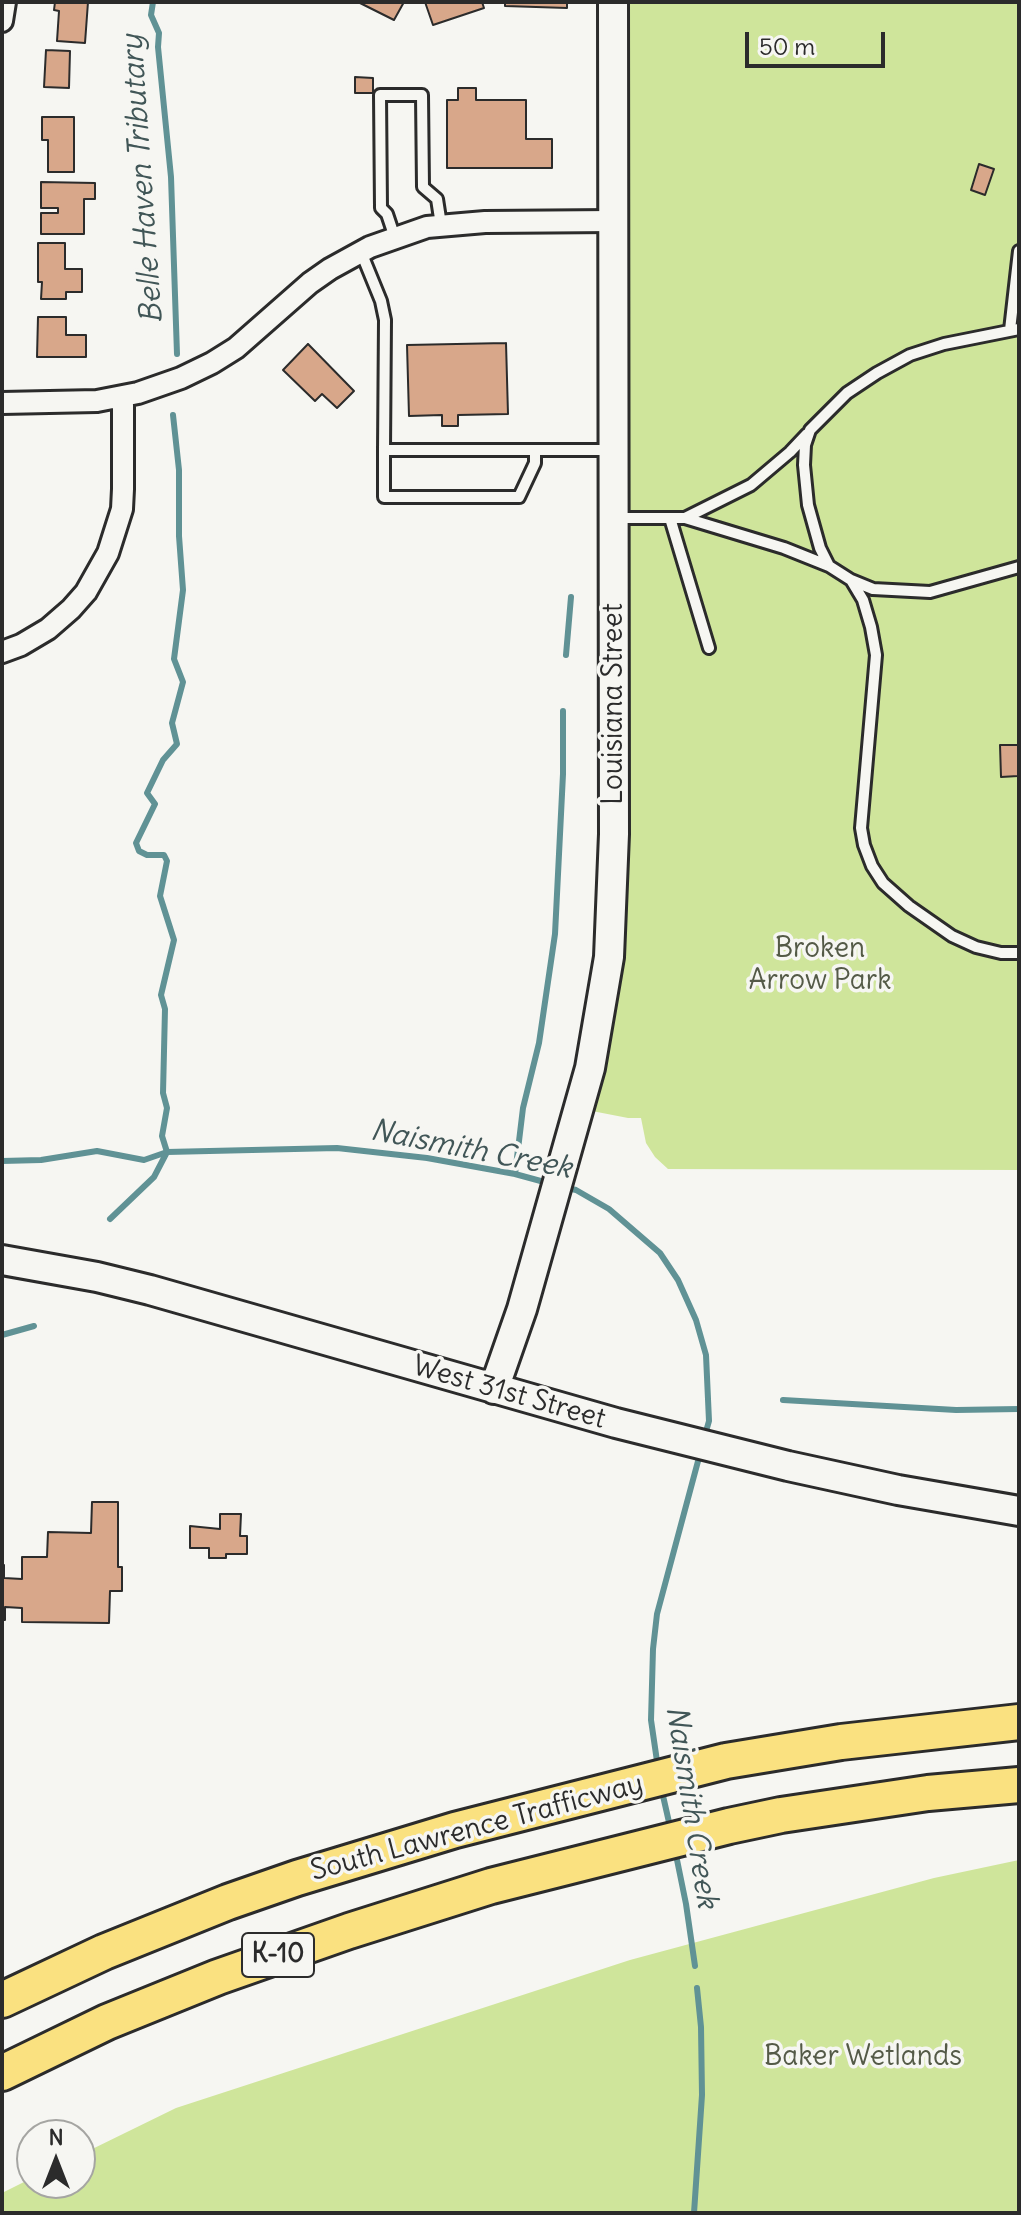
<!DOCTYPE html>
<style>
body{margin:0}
#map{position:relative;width:1021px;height:2215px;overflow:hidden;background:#f6f6f2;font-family:Delius,sans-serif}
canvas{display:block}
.frame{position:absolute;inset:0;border:4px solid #2b2b2b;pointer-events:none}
.north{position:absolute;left:16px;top:2119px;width:80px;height:80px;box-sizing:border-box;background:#f6f6f2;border:2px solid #a5a5a2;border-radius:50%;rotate:0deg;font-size:22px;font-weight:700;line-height:32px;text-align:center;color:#2b2b2b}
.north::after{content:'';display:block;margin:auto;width:28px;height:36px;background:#2b2b2b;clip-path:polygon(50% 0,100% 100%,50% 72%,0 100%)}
.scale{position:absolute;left:745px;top:32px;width:140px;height:36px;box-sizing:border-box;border:4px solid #2b2b2b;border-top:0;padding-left:10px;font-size:24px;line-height:28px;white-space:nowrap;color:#2b2b2b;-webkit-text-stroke:6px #f6f6f2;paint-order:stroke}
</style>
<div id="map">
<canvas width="1021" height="2215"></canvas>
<div class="frame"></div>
<div class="north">N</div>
<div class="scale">50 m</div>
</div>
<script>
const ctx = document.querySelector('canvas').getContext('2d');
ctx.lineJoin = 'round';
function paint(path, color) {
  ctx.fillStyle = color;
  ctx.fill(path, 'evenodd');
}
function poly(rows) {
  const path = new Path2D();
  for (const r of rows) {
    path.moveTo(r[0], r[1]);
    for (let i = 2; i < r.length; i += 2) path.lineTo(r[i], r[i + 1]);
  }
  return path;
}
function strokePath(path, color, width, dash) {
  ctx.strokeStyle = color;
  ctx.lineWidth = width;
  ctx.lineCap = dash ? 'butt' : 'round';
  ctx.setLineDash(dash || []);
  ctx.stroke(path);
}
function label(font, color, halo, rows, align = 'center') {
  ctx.font = font + ' Delius,sans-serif';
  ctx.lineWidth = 7;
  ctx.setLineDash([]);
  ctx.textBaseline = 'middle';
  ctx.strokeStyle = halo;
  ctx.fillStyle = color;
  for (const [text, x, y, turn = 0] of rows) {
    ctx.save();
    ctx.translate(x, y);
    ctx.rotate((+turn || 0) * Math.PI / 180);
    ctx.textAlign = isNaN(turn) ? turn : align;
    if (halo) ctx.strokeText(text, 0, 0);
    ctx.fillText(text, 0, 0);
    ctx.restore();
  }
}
const green = poly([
 [625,2,1019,2,1019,1170,668,1169,655,1157,646,1143,641,1118,628,1118,592,1111,614,1019,622,955],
 [1019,1860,1019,2213,2,2213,2,2193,32,2178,32,2183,80,2183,80,2155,176,2108,630,1960,934,1878]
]);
const stream = poly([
 [153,2,151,15,159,33,158,47,171,177,177,354],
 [566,655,571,597],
 [2,1161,41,1160,97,1151,144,1160,167,1152,337,1148,427,1158,515,1174,548,1183],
 [515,1174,523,1108,539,1043,555,934,563,774,563,711],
 [563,1187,576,1190,609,1209,660,1253,678,1280,696,1320,706,1355,709,1421,705,1435],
 [110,1219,154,1177,167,1152,162,1136,167,1108,163,1093,165,1009,161,995,174,940,160,896,167,861,164,855,147,855,139,851,136,843,155,804,147,793,163,760,177,744,172,723,183,682,174,659,183,590,179,536,179,470,173,415],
 [2,1335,34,1326],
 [783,1400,956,1410,1019,1409],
 [658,1768,651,1720,653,1649,657,1614,701,1450],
 [661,1787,671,1831],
 [675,1850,686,1904,695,1966],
 [694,2213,702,2095,701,2027,697,1988]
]);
const building = poly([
 [55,2,88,2,85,43,57,41,59,11,54,10,55,2],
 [358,2,404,2,394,20,358,2],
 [425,2,482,2,484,8,433,25,425,2],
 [505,2,567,2,567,8,505,6,505,2],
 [46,50,70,51,69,88,44,87,46,50],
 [355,77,373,78,373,93,355,93,355,77],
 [458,88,476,88,476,100,526,100,526,139,552,139,552,168,447,168,447,100,458,100,458,88],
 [42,117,74,117,74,172,48,172,48,140,42,140,42,117],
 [979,164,994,169,985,195,971,190,979,164],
 [41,182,95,183,95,199,84,199,84,234,41,234,41,213,58,213,58,208,41,208,41,182],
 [38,243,65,243,65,269,82,269,82,292,66,292,66,299,41,299,42,282,38,282,38,243],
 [38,317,66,317,66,335,86,335,86,357,37,357,38,317],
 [506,343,508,414,458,415,458,426,442,426,442,415,409,416,407,345,506,343],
 [308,344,354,391,337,408,322,394,315,401,283,370,308,344],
 [1000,745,1018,745,1018,776,1001,777,1000,745],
 [92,1502,118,1502,118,1567,122,1567,122,1591,110,1591,109,1623,22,1622,22,1608,5,1607,5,1620,2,1620,2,1565,4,1565,4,1578,22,1579,22,1557,47,1557,48,1532,91,1533,92,1502],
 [220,1514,241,1514,240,1536,247,1536,247,1554,226,1554,226,1558,209,1558,209,1548,190,1548,190,1526,220,1529,220,1514]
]);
const service = poly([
 [395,238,387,214,381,208,380,95,422,95,423,187,437,199,441,225],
 [361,252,381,301,385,320,384,450,612,450],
 [1019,329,944,344,910,355,877,373,847,393,810,430,805,445,804,465,808,505,820,548,829,566,851,580,873,589,930,592,1019,567],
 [1010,330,1019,251],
 [384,450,384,497,519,497,535,463,535,450],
 [616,518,685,518,784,548,829,566],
 [670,518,709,648],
 [685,518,751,485,790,452,807,434],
 [851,580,863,600,871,627,876,655,861,828,864,845,872,866,883,883,909,906,952,936,976,947,1001,953,1019,953]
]);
const minor = poly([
 [2,21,5,2],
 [2,403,97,401,138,393,181,378,212,363,236,348,310,283,330,269,370,247,427,227,485,222,613,221],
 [2,652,21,645,48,629,71,609,86,592,108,553,122,509,123,489,123,396]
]);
const secondary = poly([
 [2,1260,97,1277,150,1290,616,1423,788,1466,898,1490,1019,1511],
 [494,1389,522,1309,590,1068,609,957,614,834,613,2]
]);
const motorway = poly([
 [2,2000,104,1952,228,1902,297,1878,455,1830,726,1761,841,1742,1019,1722],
 [2,2073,107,2022,218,1977,349,1931,491,1886,729,1826,781,1815,928,1793,1019,1785]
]);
const shields = [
 [278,1955,72]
];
const shieldNames = [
 ["K-10",278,1955]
];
const streetNames = [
 ["Louisiana Street",614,704,-90],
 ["West 31st Street",509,1393,16],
 ["South Lawrence Trafficway",477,1828,-15]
];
const parkNames = [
 ["Broken",820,949],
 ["Arrow Park",820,981],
 ["Baker Wetlands",863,2057]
];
const waterNames = [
 ["Belle Haven Tributary",143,179,-94],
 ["Naismith Creek",471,1150,11],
 ["Naismith Creek",691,1807,81]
];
paint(green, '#cfe59b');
strokePath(stream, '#609295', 6);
paint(building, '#d8a78a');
strokePath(building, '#2b2b2b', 2);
strokePath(service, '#2b2b2b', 16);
strokePath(minor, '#2b2b2b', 26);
strokePath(secondary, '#2b2b2b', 34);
strokePath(motorway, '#2b2b2b', 40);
strokePath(service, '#f6f6f2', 10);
strokePath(minor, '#f6f6f2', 20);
strokePath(secondary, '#f6f6f2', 28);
strokePath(motorway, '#fae180', 34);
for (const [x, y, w] of shields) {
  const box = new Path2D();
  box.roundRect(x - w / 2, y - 22, w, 44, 6);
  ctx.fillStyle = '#f6f6f2';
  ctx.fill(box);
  strokePath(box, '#2b2b2b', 2);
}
label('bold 26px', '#2b2b2b', null, shieldNames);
label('28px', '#2b2b2b', '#f6f6f2', streetNames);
label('28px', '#545a47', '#f6f6f2', parkNames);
label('italic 30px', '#415657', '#f6f6f2', waterNames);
</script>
